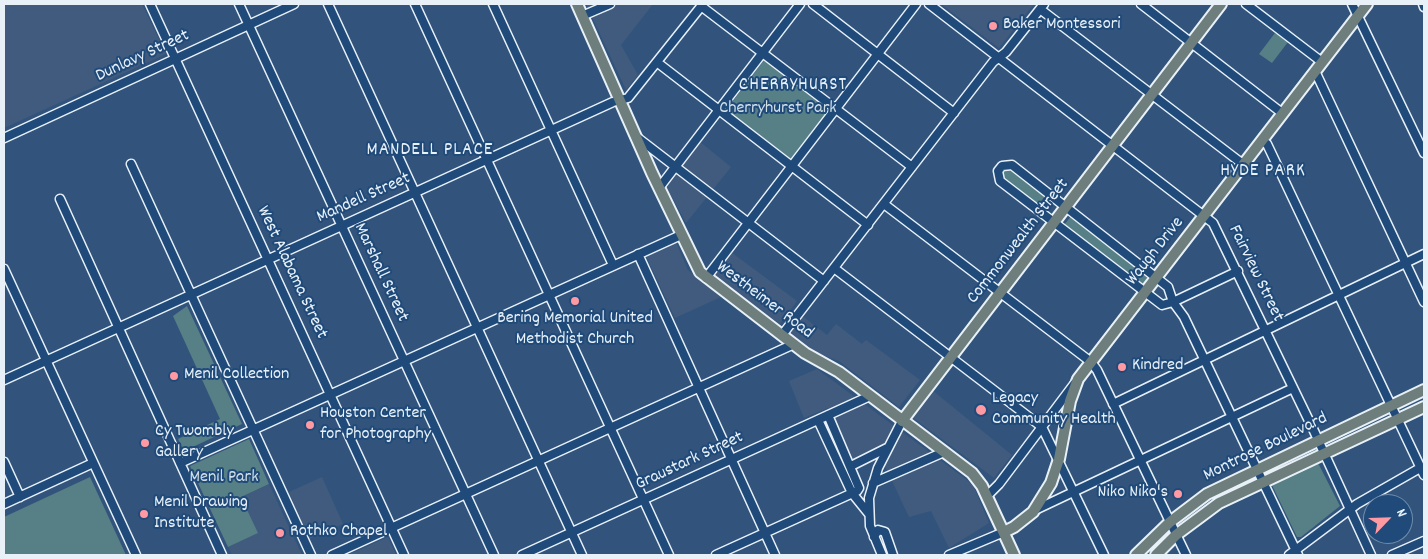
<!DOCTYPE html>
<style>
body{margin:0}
#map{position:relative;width:1428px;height:559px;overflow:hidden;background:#32547c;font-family:Dekko,sans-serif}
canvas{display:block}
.frame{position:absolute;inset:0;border:5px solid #e8f1f8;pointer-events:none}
.north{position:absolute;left:1363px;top:494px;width:50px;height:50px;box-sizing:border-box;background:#1f4a7a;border:1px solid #6f8dac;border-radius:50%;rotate:66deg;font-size:14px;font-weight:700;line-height:20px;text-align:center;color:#e8f1f8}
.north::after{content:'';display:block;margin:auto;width:18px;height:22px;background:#ff9aa2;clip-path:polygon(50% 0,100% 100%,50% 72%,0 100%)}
</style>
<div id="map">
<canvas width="1428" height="559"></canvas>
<div class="frame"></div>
<div class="north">N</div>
</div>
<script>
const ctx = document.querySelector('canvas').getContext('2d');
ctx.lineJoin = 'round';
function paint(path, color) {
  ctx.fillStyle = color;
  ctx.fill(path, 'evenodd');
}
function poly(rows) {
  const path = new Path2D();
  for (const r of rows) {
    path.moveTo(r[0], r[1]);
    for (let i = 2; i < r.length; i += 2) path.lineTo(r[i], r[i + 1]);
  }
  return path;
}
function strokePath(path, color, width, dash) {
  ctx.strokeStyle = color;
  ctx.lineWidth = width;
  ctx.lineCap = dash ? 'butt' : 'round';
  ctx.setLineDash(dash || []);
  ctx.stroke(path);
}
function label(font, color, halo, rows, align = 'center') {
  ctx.font = font + ' Dekko,sans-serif';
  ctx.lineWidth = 4;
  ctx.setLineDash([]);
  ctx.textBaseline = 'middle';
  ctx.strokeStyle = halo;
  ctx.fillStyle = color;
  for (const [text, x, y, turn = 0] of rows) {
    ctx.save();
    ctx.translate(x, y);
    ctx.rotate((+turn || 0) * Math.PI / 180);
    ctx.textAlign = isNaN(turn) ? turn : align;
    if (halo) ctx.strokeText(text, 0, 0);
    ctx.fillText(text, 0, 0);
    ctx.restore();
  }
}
const built = poly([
 [4,4,142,4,166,54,4,128],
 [586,4,653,4,621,45,638,75,626,90],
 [941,4,1034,4,999,48],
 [699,141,731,167,686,223,665,184],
 [675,240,688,270,721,297,675,318,645,254],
 [731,252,797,301,780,324,711,276],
 [801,315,827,335,836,324,862,344,866,340,920,380,899,407,839,361,814,352,789,331],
 [817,369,967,480,974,487,989,523,949,548,931,511,909,517,878,451,853,461,828,408,804,418,789,381],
 [932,390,1012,455,994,478,912,417],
 [322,477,343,524,309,539,289,492],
 [269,484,302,555,232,555,228,547,257,533,241,497],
 [388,537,396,555,348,555]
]);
const green = poly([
 [1275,33,1288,42,1272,63,1259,54],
 [765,59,830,109,791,160,726,110],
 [1010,168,1046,195,1038,205,1002,178,1001,169],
 [1072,215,1151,276,1143,286,1064,225],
 [187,306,242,424,184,451,178,439,220,419,173,316],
 [249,439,269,484,241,497,258,533,228,547,190,466],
 [1317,461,1340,506,1301,537,1297,537,1271,483],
 [90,477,126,555,4,555,4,517]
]);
const minor = poly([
 [150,4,404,555],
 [239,4,494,555],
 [328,4,582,555],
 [415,4,669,555],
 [493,4,613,265],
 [813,4,954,113],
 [929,4,1213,223,1314,431,1371,555],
 [1141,4,1282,113],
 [1246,4,1322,62],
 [1352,4,1424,153],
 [1423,4,1424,7],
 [701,6,912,167],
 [1040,9,1244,165],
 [582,16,610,4],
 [658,63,868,225],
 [1315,71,1424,302],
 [4,138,294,4],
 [638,138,824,281],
 [1262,141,1267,144,1424,475],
 [131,164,311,555],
 [659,188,800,4],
 [60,199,222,555],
 [884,204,1091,362,1097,370,1186,555],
 [638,254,775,555],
 [834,268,1042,427,1104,555],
 [4,269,136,555],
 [1238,271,1173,302,1162,305,1000,181,998,171,1002,166,1012,165,1168,287,1173,302,1184,317,1298,555],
 [706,278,916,4],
 [782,335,993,62,1006,52,1044,4],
 [4,380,613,102,628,98,703,4],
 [1113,404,1424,254],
 [818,420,852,493,869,514],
 [4,462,20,497],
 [180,463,681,235],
 [851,466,887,448],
 [873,483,944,452],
 [987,496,999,484,1075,383],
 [4,504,93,463],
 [1033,511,1293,388],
 [874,537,878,530,885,532,893,555],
 [332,555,794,344],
 [522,555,870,396],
 [716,555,857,491,859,488,828,415],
 [882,555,870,526,869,498,878,468,902,421],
 [949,555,1004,532],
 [1289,555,1357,504,1420,468],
 [1392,555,1424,541]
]);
const major = poly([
 [577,4,652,173,700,272,805,353,839,372,972,473,982,486,1014,555],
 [902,421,1221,4],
 [1004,532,1014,527,1033,512,1051,483,1059,459,1070,401,1078,379,1367,4],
 [1136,555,1170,522,1207,494,1424,390],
 [1156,555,1176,535,1219,503,1424,407]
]);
const markers = [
 [993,26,5,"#ff9aa2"],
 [575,301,5,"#ff9aa2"],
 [1122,367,5,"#ff9aa2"],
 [174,376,5,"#ff9aa2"],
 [981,410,6,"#ff9aa2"],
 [310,425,5,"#ff9aa2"],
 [145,443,5,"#ff9aa2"],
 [1178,494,5,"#ff9aa2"],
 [144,514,5,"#ff9aa2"],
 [280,533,5,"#ff9aa2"]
];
const poiNames = [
 ["Baker Montessori",1003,26],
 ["Bering Memorial United",575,320,"center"],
 ["Methodist Church",575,341,"center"],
 ["Kindred",1132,367],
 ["Menil Collection",184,376],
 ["Legacy",992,400],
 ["Community Health",992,421],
 ["Houston Center",320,415],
 ["for Photography",320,436],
 ["Cy Twombly",155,433],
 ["Gallery",155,454],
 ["Niko Niko's",1168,494,"right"],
 ["Menil Drawing",154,504],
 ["Institute",154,525],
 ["Rothko Chapel",290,533]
];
const streetNames = [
 ["Dunlavy Street",143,57,-25],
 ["Mandell Street",364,199,-24],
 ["Commonwealth Street",1019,242,-52],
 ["Waugh Drive",1156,252,-52],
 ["West Alabama Street",291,273,65],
 ["Marshall Street",380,273,65],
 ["Fairview Street",1255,274,64],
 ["Westheimer Road",764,301,37],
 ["Montrose Boulevard",1266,448,-26],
 ["Graustark Street",690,462,-25]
];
const parkNames = [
 ["Cherryhurst Park",778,110],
 ["Menil Park",224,479]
];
const neighbourhoodNames = [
 ["CHERRYHURST",793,86],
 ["MANDELL PLACE",430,151],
 ["HYDE PARK",1263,172]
];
paint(built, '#405b7d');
paint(green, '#567f86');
strokePath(minor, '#e8f1f8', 11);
strokePath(major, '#e8f1f8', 14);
strokePath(minor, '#1f4a7a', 8);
strokePath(major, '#6d7e7c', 10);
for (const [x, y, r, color] of markers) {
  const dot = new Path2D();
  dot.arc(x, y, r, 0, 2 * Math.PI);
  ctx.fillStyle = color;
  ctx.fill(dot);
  strokePath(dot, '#1f4a7a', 2);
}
label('18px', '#e8f1f8', '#1f4a7a', poiNames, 'left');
label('18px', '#e8f1f8', '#1f4a7a', streetNames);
label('18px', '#d2e0e7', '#1f4a7a', parkNames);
ctx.letterSpacing = '1px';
label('19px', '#e8f1f8', '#1f4a7a', neighbourhoodNames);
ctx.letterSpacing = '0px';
</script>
